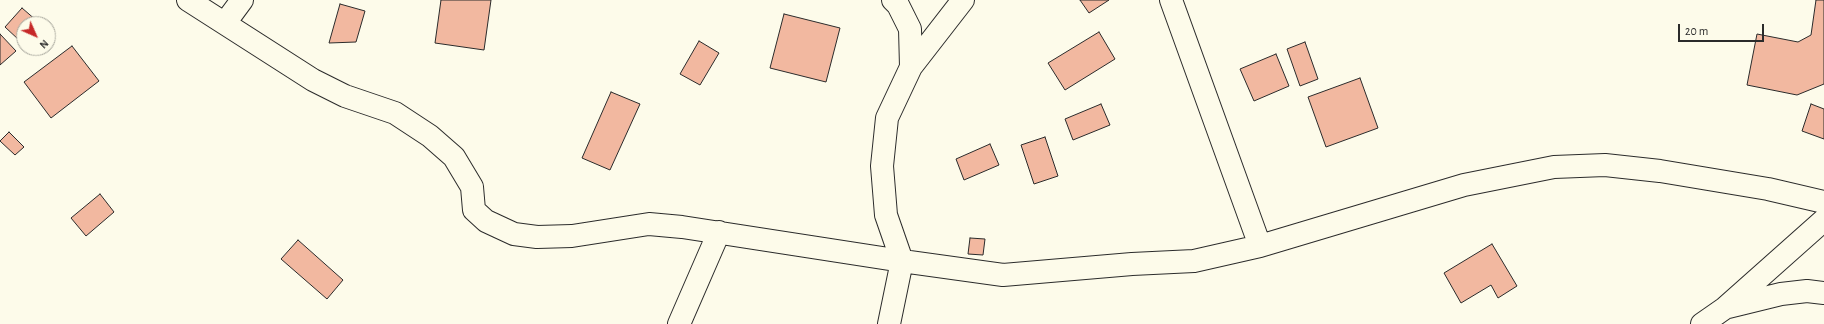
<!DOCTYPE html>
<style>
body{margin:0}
#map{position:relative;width:1824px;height:324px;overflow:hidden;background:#fdfbea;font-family:"Alegreya Sans",sans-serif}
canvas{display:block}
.north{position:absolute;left:16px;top:16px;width:40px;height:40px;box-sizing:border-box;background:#fdfbea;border:1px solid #a9a89e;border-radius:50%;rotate:135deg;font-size:11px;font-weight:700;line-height:16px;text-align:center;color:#2b2b2b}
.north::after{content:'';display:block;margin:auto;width:14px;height:18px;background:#c62828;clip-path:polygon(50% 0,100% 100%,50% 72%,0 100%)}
.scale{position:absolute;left:1678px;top:24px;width:86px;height:18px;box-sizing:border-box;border:2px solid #2b2b2b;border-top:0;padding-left:5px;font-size:12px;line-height:14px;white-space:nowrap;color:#2b2b2b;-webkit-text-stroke:3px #fdfbea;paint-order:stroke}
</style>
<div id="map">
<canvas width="1824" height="324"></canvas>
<div class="north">N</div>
<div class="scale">20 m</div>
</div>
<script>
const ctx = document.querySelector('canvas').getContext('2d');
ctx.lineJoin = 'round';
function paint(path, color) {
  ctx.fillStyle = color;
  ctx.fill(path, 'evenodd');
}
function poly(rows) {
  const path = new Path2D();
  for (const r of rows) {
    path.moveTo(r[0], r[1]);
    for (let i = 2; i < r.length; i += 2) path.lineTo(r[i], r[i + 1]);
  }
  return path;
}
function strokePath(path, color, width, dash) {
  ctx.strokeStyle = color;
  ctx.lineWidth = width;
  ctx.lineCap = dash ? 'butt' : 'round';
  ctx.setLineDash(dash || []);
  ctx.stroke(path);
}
const building = poly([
 [441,0,491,0,484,50,435,43,441,0],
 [1080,0,1109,0,1089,13,1080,0],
 [1816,0,1824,0,1824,84,1797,95,1747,85,1757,34,1798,42,1811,35,1816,0],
 [340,4,365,11,356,42,329,43,340,4],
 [22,8,37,21,34,24,24,24,24,35,19,40,5,27,22,8],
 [784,14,840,28,826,82,770,68,784,14],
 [1099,32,1115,59,1065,90,1048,63,1099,32],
 [0,34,16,51,0,65,0,34],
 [699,41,719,53,700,85,680,74,699,41],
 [1305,42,1318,79,1300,86,1287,49,1305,42],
 [72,46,99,81,51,118,24,82,72,46],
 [1276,54,1289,86,1254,101,1240,69,1276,54],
 [1360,78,1378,128,1326,147,1308,97,1360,78],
 [611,92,640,104,610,170,582,158,611,92],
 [1101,104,1110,125,1073,140,1065,119,1101,104],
 [1811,104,1824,109,1824,139,1802,131,1811,104],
 [9,132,24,147,15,155,0,141,9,132],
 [1045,137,1058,176,1034,184,1021,145,1045,137],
 [990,144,999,165,964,180,956,159,990,144],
 [100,194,114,212,86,236,71,218,100,194],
 [970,238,985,239,983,255,968,254,970,238],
 [298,240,343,280,327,299,281,259,298,240],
 [1492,244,1517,286,1498,298,1491,285,1461,303,1444,273,1492,244]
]);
const minor = poly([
 [188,0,313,80,345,96,395,113,430,136,454,157,472,187,474,210,486,221,514,234,537,237,572,236,649,224,682,227,902,261,886,215,882,166,887,118,911,67,963,0],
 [893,0,898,5,910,29,911,67],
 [1171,0,1260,246],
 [225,23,242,0],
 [1728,307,1781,294,1807,291,1824,293],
 [679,324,719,232],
 [889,324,902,261,1003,275,1132,264,1194,261,1260,246,1464,185,1554,167,1605,165,1660,171,1768,189,1824,202],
 [1702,324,1725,308,1824,220]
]);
paint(building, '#f2b8a0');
strokePath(building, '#2b2b2b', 1);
strokePath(minor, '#2b2b2b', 24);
strokePath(minor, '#fdfbea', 22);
</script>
